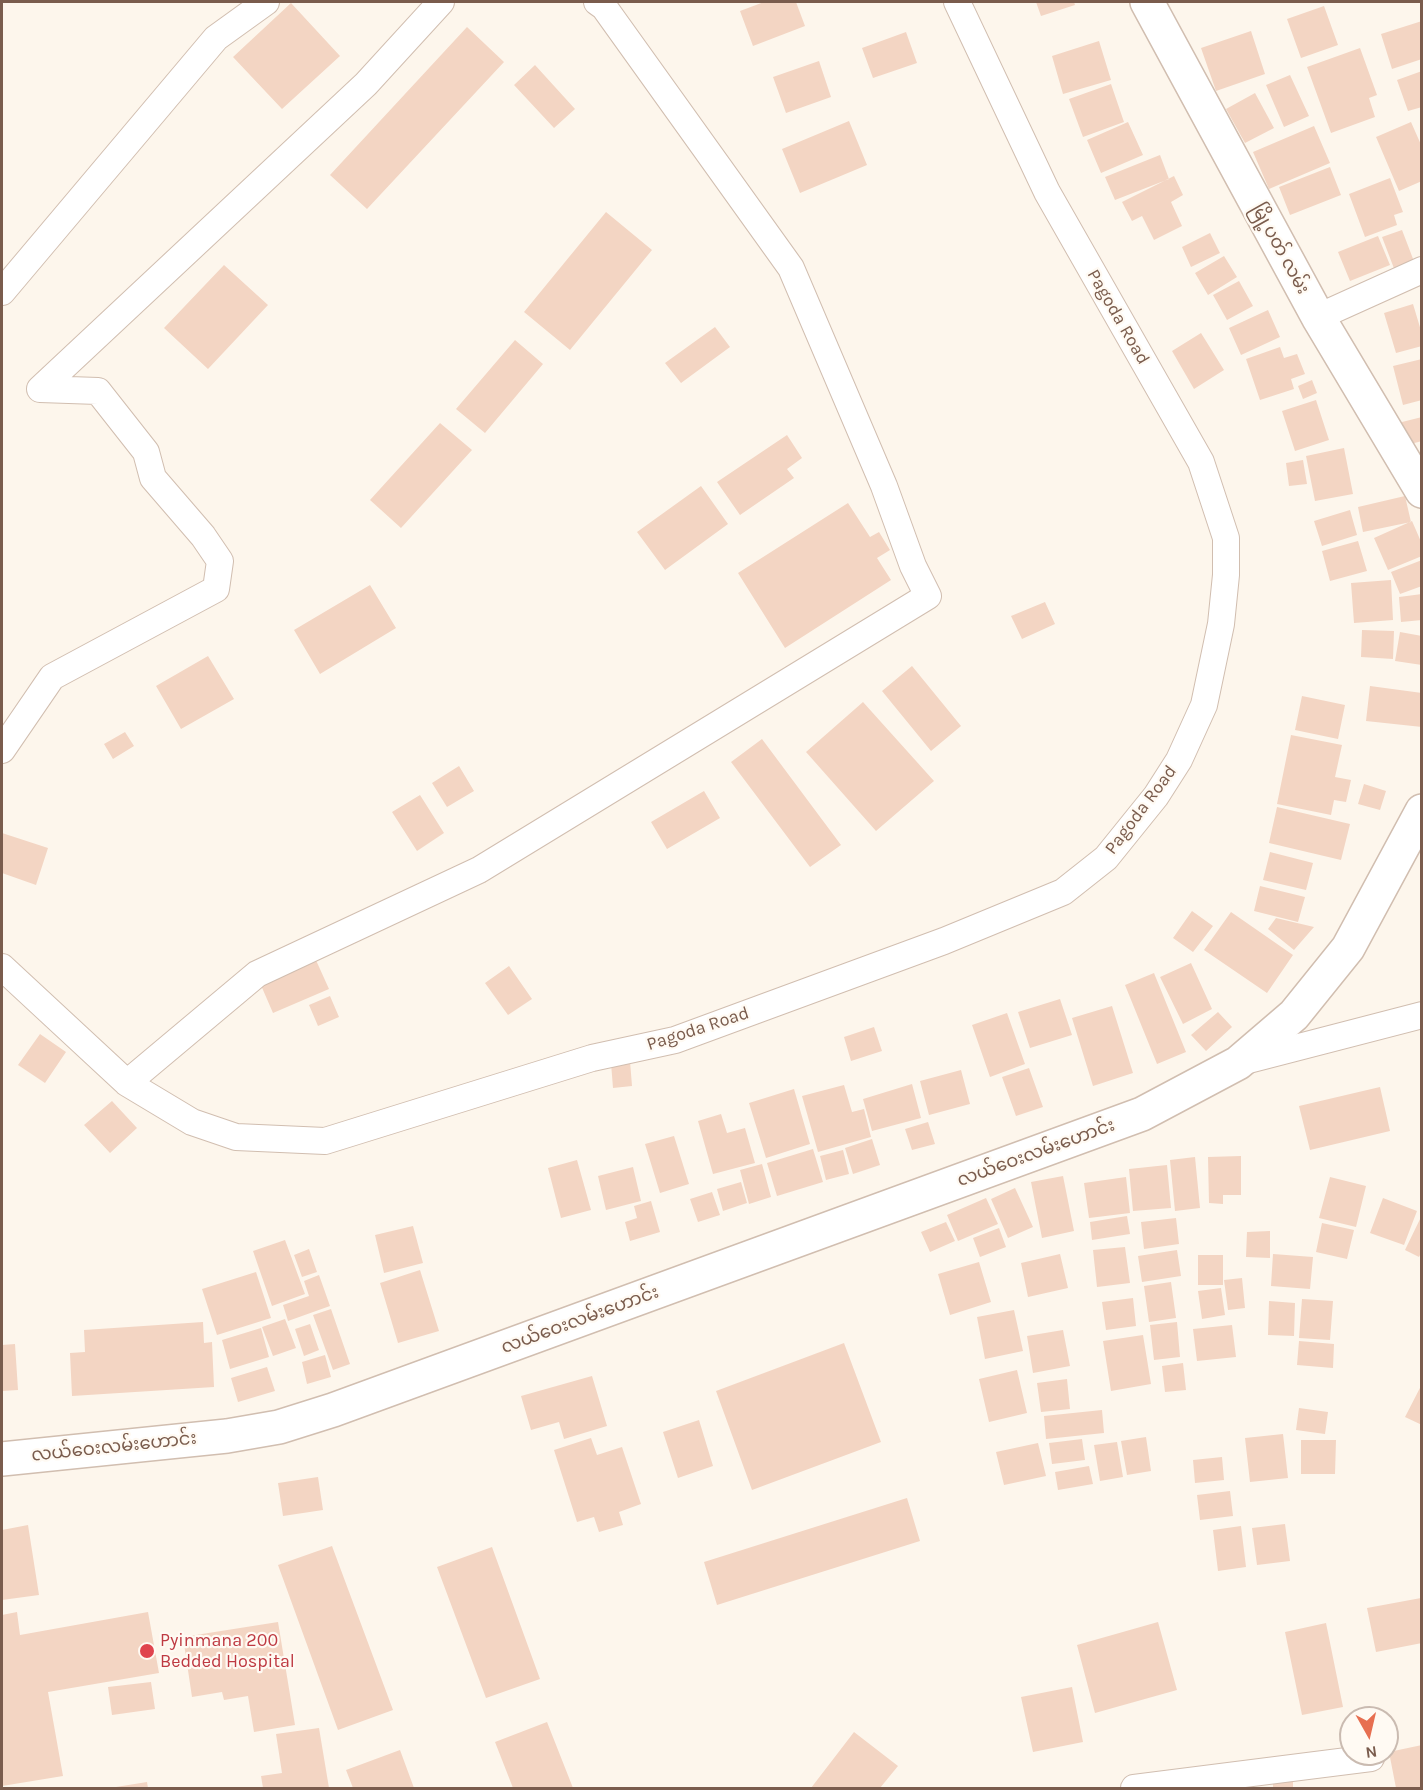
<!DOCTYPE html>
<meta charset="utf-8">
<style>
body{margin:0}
#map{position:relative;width:1423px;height:1790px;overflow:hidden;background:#fdf6ec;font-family:Karla,sans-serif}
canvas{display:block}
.frame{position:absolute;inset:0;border:3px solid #7a5c4d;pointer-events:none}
.north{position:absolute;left:1339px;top:1706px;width:60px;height:60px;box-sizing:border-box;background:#fffaf3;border:2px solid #cabbb1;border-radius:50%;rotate:172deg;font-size:16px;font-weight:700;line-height:24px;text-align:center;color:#7a5c4d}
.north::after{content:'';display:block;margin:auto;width:21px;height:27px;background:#e76f51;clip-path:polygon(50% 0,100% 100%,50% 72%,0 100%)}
</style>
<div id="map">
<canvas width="1423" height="1790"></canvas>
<div class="frame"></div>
<div class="north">N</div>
</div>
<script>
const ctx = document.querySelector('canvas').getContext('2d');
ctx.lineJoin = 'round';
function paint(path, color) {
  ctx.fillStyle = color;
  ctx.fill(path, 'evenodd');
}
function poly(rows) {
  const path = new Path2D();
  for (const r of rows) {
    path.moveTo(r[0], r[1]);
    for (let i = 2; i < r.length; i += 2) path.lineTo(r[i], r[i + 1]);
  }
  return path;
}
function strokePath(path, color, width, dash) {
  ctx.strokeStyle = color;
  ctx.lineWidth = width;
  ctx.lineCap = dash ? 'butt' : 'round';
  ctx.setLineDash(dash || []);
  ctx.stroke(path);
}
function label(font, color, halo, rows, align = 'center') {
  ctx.font = font + ' Karla,"Noto Sans Myanmar",sans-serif';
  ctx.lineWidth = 4.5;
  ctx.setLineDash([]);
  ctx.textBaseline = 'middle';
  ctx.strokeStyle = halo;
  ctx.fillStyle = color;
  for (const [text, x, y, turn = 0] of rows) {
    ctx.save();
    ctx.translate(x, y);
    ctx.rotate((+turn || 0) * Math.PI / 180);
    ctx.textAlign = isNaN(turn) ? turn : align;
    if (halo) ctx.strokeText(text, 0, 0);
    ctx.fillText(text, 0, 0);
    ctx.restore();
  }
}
const building = poly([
 [764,2,796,2,805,26,753,46,740,11],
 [1036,2,1074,2,1075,5,1041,16],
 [291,3,340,56,282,109,233,57],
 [1324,6,1338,45,1301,58,1287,19],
 [1422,21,1422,59,1392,69,1381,34],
 [467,27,504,62,367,209,330,175],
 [1251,31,1265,74,1216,91,1201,48],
 [906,32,917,63,873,78,862,48],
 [1099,41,1111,80,1063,94,1052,56],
 [1360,48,1377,95,1369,98,1375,117,1331,133,1307,67],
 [819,61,831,97,786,113,773,77],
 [535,65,575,109,554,128,514,85],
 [1422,71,1422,107,1408,111,1397,80],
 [1290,75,1309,116,1284,127,1266,85],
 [1111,84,1124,122,1083,137,1069,99],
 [1255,93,1274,128,1245,143,1226,109],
 [849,121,867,165,800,193,782,149],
 [1128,122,1143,155,1101,173,1087,140],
 [1411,122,1422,147,1422,181,1399,191,1376,137],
 [1314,126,1330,163,1269,189,1253,152],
 [1160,155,1169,179,1115,200,1105,177],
 [1330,167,1341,195,1290,215,1279,187],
 [1174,176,1183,195,1171,202,1182,226,1154,240,1142,216,1132,221,1122,202],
 [1390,178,1403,212,1394,215,1397,225,1365,237,1349,194],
 [606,212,652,250,570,350,524,312],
 [1402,230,1415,264,1395,271,1382,237],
 [1210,233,1220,253,1191,267,1182,247],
 [1378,236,1390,265,1350,281,1338,252],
 [1224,256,1237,277,1208,295,1195,273],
 [224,265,268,305,208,369,164,328],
 [1239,281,1253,306,1227,320,1213,295],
 [1413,304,1422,334,1422,346,1396,353,1384,313],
 [1268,310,1280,337,1241,355,1229,328],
 [715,327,730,347,681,383,665,363],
 [1201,333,1224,370,1194,389,1172,351],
 [515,340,543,364,485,433,456,409],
 [1280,347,1284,358,1297,354,1305,374,1291,379,1294,389,1260,400,1246,359],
 [1422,359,1422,400,1403,405,1393,366],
 [1312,380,1317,393,1303,399,1298,386],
 [1316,400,1329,440,1295,451,1282,411],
 [1422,417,1422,441,1403,446,1398,423],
 [440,423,472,450,401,528,370,500],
 [787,435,802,458,787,469,794,478,740,515,717,482],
 [1344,448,1353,494,1315,501,1306,456],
 [1303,460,1307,484,1289,486,1286,463],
 [701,486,728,524,665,570,637,532],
 [1405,496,1411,522,1363,532,1358,507],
 [848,503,870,537,879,532,890,550,877,558,891,580,785,648,738,573],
 [1350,510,1357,535,1322,546,1314,521],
 [1412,521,1422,544,1422,556,1388,570,1374,538],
 [1358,541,1367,571,1330,581,1322,551],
 [1422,560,1422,586,1400,594,1391,572],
 [1391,580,1393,620,1354,623,1351,583],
 [370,585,396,628,320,674,294,630],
 [1422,594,1422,620,1401,622,1399,597],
 [1045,602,1055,624,1022,639,1011,616],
 [1362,630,1394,631,1393,659,1361,657],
 [1400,632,1422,636,1422,665,1395,661],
 [208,656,234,699,181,729,156,686],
 [912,666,961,726,931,751,882,691],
 [1370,686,1422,693,1422,727,1366,721],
 [1302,696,1345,705,1338,739,1295,730],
 [863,702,934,781,876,831,806,752],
 [125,732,134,746,113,759,104,744],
 [1291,735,1342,745,1335,777,1351,780,1346,802,1334,800,1331,815,1277,804],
 [762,739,841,845,810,867,731,762],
 [459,766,474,791,447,807,432,783],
 [1364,784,1386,791,1380,810,1358,804],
 [704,791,720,818,667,849,651,822],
 [420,795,444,833,417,851,392,812],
 [1277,807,1350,824,1341,860,1269,843],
 [2,833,48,848,36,885,2,873],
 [1270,852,1313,863,1306,890,1263,880],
 [1260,886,1305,897,1298,922,1254,911],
 [1192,911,1213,926,1193,952,1173,938],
 [1231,912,1293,955,1267,993,1204,950],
 [1276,918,1314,927,1294,950,1268,929],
 [315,958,329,989,273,1013,260,983],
 [1191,963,1212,1009,1183,1024,1160,977],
 [509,966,532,999,508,1015,485,983],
 [1154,973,1186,1052,1157,1064,1125,985],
 [330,996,339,1017,318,1026,309,1005],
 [1060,999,1072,1035,1030,1048,1018,1012],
 [1112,1006,1133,1073,1093,1086,1072,1018],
 [1218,1012,1232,1027,1206,1051,1191,1035],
 [1007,1013,1025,1064,990,1077,972,1025],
 [874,1027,882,1051,851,1061,844,1037],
 [40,1034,66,1052,45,1083,18,1065],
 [630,1061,632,1086,613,1088,611,1063],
 [1029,1068,1043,1107,1016,1116,1002,1077],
 [961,1070,970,1104,929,1115,920,1081],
 [912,1084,921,1118,872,1131,863,1099],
 [844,1085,852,1112,864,1109,871,1137,818,1152,802,1096],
 [1380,1087,1390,1131,1310,1150,1299,1106],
 [794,1089,810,1144,766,1158,749,1103],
 [112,1101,137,1128,110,1153,84,1125],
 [721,1114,727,1133,745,1128,755,1163,713,1174,698,1121],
 [928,1122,935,1144,912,1150,905,1129],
 [674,1136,689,1184,660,1193,645,1144],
 [872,1139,880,1165,853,1174,845,1148],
 [813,1149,823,1182,777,1196,767,1163],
 [843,1150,849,1174,826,1180,820,1156],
 [1241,1156,1241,1195,1223,1195,1223,1204,1209,1203,1208,1157],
 [1195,1157,1200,1208,1175,1211,1170,1160],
 [577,1160,591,1210,561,1218,548,1168],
 [762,1164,771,1197,749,1204,740,1170],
 [1167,1165,1171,1208,1133,1211,1129,1169],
 [633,1167,641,1201,606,1210,598,1176],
 [1063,1176,1074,1231,1042,1238,1031,1182],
 [1126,1177,1130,1213,1089,1218,1084,1183],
 [1330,1177,1366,1186,1356,1227,1319,1218],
 [741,1182,747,1203,723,1211,717,1189],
 [1015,1188,1033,1227,1008,1238,991,1199],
 [712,1192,720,1215,698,1222,690,1199],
 [986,1198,998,1224,958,1241,947,1215],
 [1383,1198,1417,1211,1404,1245,1370,1233],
 [651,1201,660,1232,630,1241,625,1222,637,1218,634,1206],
 [1422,1215,1422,1251,1419,1257,1405,1250],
 [1127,1216,1130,1234,1092,1240,1090,1222],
 [1176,1218,1179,1244,1144,1249,1141,1222],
 [946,1222,955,1241,930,1252,921,1232],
 [1322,1223,1354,1230,1347,1259,1316,1252],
 [413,1226,423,1263,384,1273,375,1235],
 [999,1228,1006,1247,980,1257,973,1238],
 [1270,1231,1270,1258,1246,1257,1247,1232],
 [285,1240,305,1294,272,1306,253,1251],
 [1125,1247,1130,1283,1097,1287,1093,1250],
 [309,1249,317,1272,302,1277,294,1255],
 [1177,1250,1181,1276,1142,1282,1138,1256],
 [1060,1254,1068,1288,1028,1297,1021,1263],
 [1273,1254,1313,1257,1310,1289,1271,1286],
 [1198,1255,1223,1255,1223,1285,1198,1285],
 [979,1262,991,1302,950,1315,938,1274],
 [420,1270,439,1331,398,1343,380,1283],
 [256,1272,271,1318,217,1335,202,1289],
 [319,1275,330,1306,288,1321,283,1305,309,1296,304,1281],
 [1242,1278,1245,1308,1228,1310,1224,1280],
 [1171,1282,1176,1318,1149,1322,1144,1286],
 [1221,1288,1225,1315,1202,1319,1198,1291],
 [1133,1298,1136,1326,1106,1330,1102,1302],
 [1302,1299,1333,1301,1330,1340,1299,1338],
 [1269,1301,1295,1303,1294,1336,1268,1335],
 [331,1309,350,1364,333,1370,313,1315],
 [1014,1310,1023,1351,985,1359,977,1317],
 [285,1319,296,1348,273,1356,262,1327],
 [203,1322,204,1343,212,1342,214,1387,72,1396,70,1353,85,1352,84,1330],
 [1177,1322,1180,1357,1154,1360,1150,1325],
 [310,1324,319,1350,304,1356,295,1329],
 [1232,1325,1236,1357,1197,1361,1193,1329],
 [261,1328,269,1357,230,1369,222,1340],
 [1063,1330,1070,1366,1033,1373,1027,1336],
 [1143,1335,1151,1384,1111,1391,1103,1341],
 [1299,1341,1334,1344,1333,1368,1297,1365],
 [844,1343,881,1442,752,1490,716,1391],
 [15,1344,18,1390,2,1391,2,1345],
 [325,1355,331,1377,307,1384,302,1362],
 [1183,1363,1186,1390,1165,1392,1162,1366],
 [267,1367,275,1391,238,1402,231,1378],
 [1017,1370,1027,1413,989,1422,979,1379],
 [592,1376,607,1426,564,1439,559,1422,531,1430,521,1396],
 [1067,1379,1070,1409,1041,1412,1037,1383],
 [1422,1384,1422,1425,1405,1417],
 [1299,1408,1328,1412,1325,1434,1296,1430],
 [1102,1410,1104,1433,1046,1439,1044,1416],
 [699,1420,713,1466,678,1478,663,1432],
 [1283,1434,1288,1478,1250,1482,1245,1438],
 [1146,1437,1151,1471,1127,1475,1121,1441],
 [591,1438,597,1455,622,1447,641,1504,619,1512,623,1525,599,1532,594,1517,577,1522,554,1450],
 [1082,1439,1085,1460,1052,1464,1049,1443],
 [1301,1440,1336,1440,1335,1474,1301,1474],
 [1117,1442,1123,1477,1100,1481,1094,1445],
 [1038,1443,1046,1476,1004,1485,996,1452],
 [1222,1457,1224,1480,1195,1483,1193,1460],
 [1089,1466,1093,1484,1058,1490,1055,1472],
 [318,1477,323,1510,283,1516,278,1483],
 [1230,1491,1233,1516,1200,1520,1197,1495],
 [907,1498,920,1541,717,1605,704,1562],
 [1285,1524,1290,1561,1257,1565,1252,1528],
 [28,1525,39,1595,2,1600,2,1530],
 [1241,1526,1246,1567,1218,1571,1213,1530],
 [332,1546,393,1710,338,1730,278,1565],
 [492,1547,540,1679,486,1698,437,1567],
 [1421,1598,1422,1643,1376,1652,1367,1608],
 [17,1612,20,1635,148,1612,159,1673,48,1692,63,1776,2,1786,2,1615],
 [278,1622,295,1725,254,1732,248,1696,224,1700,222,1692,192,1697,183,1637],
 [1158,1622,1177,1690,1095,1713,1077,1645],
 [1326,1623,1343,1707,1302,1715,1285,1632],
 [151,1682,155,1709,112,1715,108,1687],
 [1072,1687,1083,1742,1033,1752,1021,1697],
 [547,1722,573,1788,513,1788,495,1742],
 [319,1728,329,1788,263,1788,261,1776,282,1773,276,1734],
 [854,1732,898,1766,880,1788,811,1788],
 [1422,1745,1422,1788,1396,1788,1389,1752],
 [400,1750,414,1788,353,1788,346,1770],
 [1273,1779,1293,1779,1293,1788,1273,1788],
 [147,1782,148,1788,116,1788,116,1787]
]);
const minor = poly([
 [2,292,216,38,266,2],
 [1318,317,1422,270],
 [40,389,366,84,441,2],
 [2,750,52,677,216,589,220,561,203,536,153,478,146,452,98,391,40,389],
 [2,967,127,1083,257,974,479,870,928,596,913,566,884,486,791,268,604,7,597,2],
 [1241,1062,1422,1015],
 [127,1083,192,1122,236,1137,325,1141,592,1058,675,1040,944,941,1063,892,1106,858,1156,796,1179,760,1204,705,1221,624,1226,575,1226,538,1201,462,1047,192,957,2],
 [1134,1788,1371,1758]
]);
const tertiary = poly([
 [1147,2,1318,317,1422,491],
 [2,1459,227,1436,279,1427,333,1410,1142,1114,1238,1063,1294,1015,1348,948,1422,811]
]);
const markers = [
 [147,1651,8,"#e0444e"]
];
const streetNames = [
 ["မြို့ပတ် လမ်း",1280,249,61],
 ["Pagoda Road",1118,317,60],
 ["Pagoda Road",1141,810,-53],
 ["Pagoda Road",698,1029,-18],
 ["လယ်ဝေးလမ်းဟောင်း",1036,1153,-20],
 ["လယ်ဝေးလမ်းဟောင်း",580,1320,-20],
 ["လယ်ဝေးလမ်းဟောင်း",114,1447,-6]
];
const healthNames = [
 ["Pyinmana 200",160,1641],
 ["Bedded Hospital",160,1662]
];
paint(building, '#f3d5c3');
strokePath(minor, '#d1beb0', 28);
strokePath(tertiary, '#d1beb0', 36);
strokePath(minor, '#fff', 26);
strokePath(tertiary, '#fff', 33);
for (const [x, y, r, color] of markers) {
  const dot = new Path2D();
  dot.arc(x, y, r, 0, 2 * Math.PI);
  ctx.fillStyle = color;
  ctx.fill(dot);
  strokePath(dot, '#fffaf3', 2);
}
label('18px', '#7a5c4d', '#fffaf3', streetNames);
label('18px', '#be3a42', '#fffaf3', healthNames, 'left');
</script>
